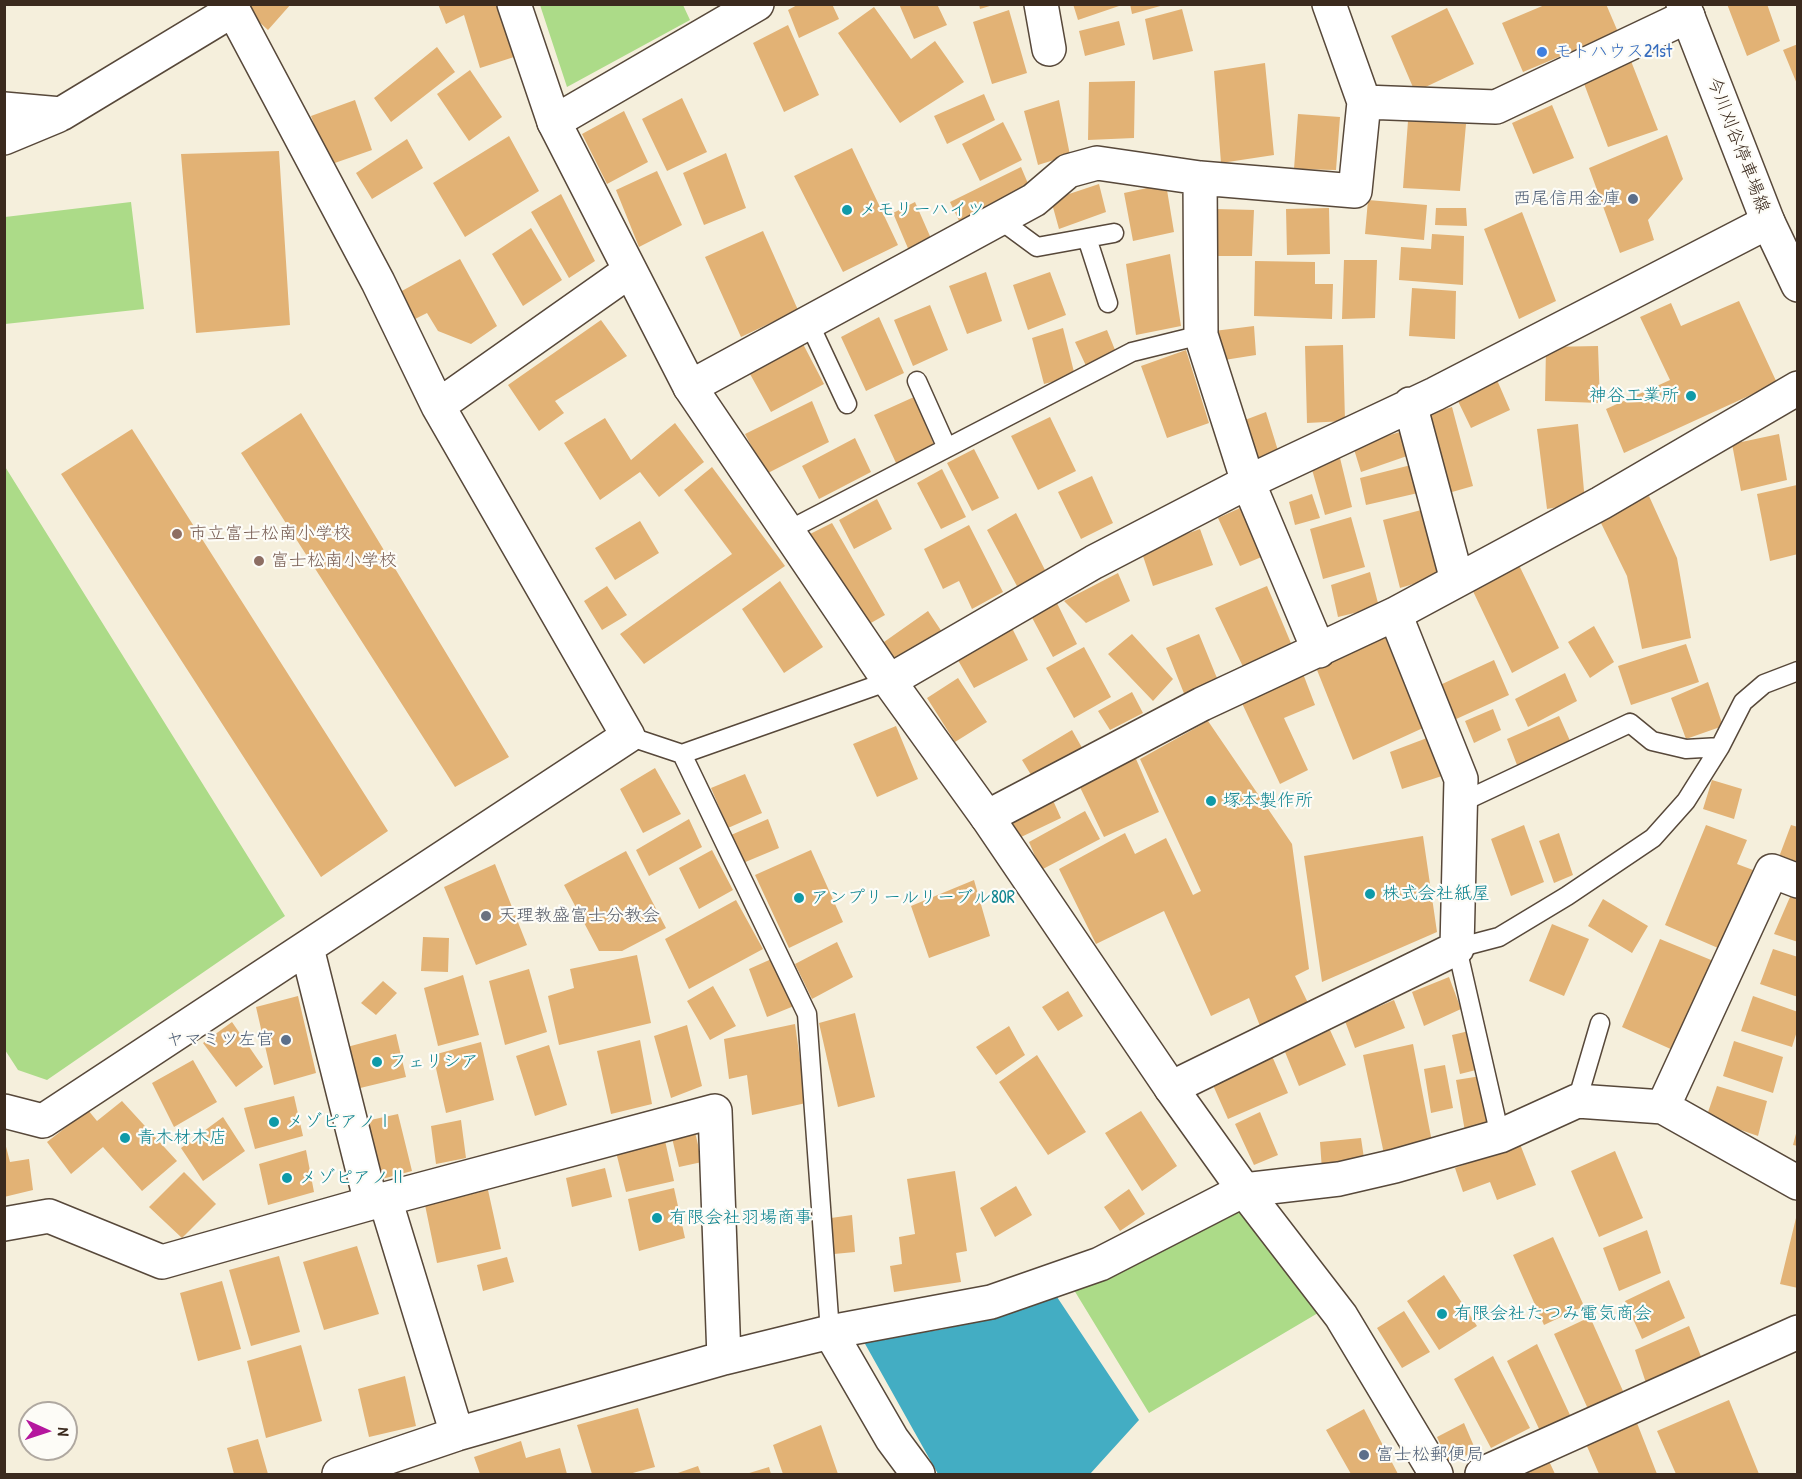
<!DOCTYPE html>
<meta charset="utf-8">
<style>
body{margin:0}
#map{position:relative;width:1802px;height:1479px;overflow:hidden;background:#f5efdc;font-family:"Patrick Hand",sans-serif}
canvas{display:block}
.frame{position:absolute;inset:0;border:6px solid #3b2a1e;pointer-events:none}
.north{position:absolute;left:18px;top:1401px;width:60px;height:60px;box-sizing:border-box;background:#fdfcf7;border:2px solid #afa8a0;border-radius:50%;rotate:93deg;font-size:16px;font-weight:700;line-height:24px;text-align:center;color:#3b2a1e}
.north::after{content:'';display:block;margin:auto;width:21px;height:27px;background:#b5179e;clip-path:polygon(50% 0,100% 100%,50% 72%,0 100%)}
</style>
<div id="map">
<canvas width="1802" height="1479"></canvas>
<div class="frame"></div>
<div class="north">N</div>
</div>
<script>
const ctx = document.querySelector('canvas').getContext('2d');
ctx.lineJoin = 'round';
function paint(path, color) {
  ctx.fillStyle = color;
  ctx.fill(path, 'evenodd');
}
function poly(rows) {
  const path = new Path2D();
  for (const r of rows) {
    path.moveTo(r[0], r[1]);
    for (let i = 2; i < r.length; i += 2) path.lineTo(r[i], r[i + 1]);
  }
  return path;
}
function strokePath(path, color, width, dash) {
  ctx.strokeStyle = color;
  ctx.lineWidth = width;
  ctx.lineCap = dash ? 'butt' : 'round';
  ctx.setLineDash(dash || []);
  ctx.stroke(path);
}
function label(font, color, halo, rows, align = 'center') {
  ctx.font = font + ' "Patrick Hand","Klee One",sans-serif';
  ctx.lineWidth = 4.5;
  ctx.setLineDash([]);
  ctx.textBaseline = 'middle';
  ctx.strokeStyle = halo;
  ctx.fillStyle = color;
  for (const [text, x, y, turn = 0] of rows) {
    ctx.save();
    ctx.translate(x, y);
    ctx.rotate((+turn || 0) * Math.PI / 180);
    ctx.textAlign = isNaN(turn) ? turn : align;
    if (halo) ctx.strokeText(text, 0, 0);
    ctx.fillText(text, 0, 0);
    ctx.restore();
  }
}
const green = poly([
 [540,5,683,5,690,20,567,87],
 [131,202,144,309,5,324,5,217],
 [4,465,285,916,47,1080,18,1070,5,1050],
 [1241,1204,1318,1313,1149,1413,1074,1290,1114,1276]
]);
const water = poly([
 [1057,1297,1139,1420,1090,1474,938,1474,864,1342,944,1329]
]);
const building = poly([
 [251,4,291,4,268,30,246,10],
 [438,4,497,4,514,57,480,68,464,15,446,24],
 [799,4,832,4,839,19,799,38,788,10],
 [899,4,937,4,947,25,914,39],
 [979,4,993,4,993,5,980,9],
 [1073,4,1122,4,1122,5,1078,20],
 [1130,4,1164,4,1164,5,1132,14],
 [1547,4,1606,4,1618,32,1523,72,1502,23],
 [1727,4,1767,4,1780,41,1747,56],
 [874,7,911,59,935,41,964,82,900,123,838,33],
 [1447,8,1474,64,1415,92,1391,36],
 [1182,9,1193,51,1153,60,1145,19],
 [1009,10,1027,73,992,84,973,22],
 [1119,21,1125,45,1085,56,1079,31],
 [788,25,819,95,784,112,753,43],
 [1798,44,1798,84,1797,84,1783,50],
 [437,47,455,72,391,122,374,98],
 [1631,61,1658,130,1608,147,1583,81],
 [1265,63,1274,155,1221,163,1214,71],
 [470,70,502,117,469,141,437,94],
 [1135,81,1134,138,1088,140,1089,82],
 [984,94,995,120,947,144,934,116],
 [682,98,707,152,667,171,642,119],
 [355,100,372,150,329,165,311,116],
 [1059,100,1070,155,1038,165,1024,111],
 [1552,105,1574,158,1533,174,1512,123],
 [624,111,648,162,607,184,582,134],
 [1298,114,1340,117,1336,170,1294,169],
 [1408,121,1466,124,1460,191,1403,188],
 [1003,122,1022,160,980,181,962,144],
 [1667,135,1683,179,1648,220,1654,240,1620,253,1589,168],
 [509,136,539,191,465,237,433,183],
 [407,139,423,168,372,199,356,173],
 [852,148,898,245,843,272,794,176],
 [279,151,290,325,196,333,181,154],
 [726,153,746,208,704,225,683,173],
 [1021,167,1032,193,962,227,950,202],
 [657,171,682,225,639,247,616,190],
 [1099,184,1106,212,1059,229,1051,200],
 [1166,184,1174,232,1133,241,1124,193],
 [561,194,595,261,569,278,531,212],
 [1368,200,1427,205,1424,240,1365,234],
 [915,202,933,243,910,253,893,213],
 [1329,208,1330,254,1287,255,1286,209],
 [1436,208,1466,208,1467,226,1435,225],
 [1215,209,1254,210,1252,256,1213,256],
 [1522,212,1556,301,1519,319,1484,229],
 [531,228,562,280,523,306,492,254],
 [763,231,798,310,741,337,705,257],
 [1432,234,1464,236,1463,285,1399,280,1401,247,1431,249],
 [1170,254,1181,326,1136,335,1126,264],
 [460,259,497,326,471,344,438,331,427,313,415,319,400,292],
 [1344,260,1377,260,1375,318,1342,319],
 [1255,261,1315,262,1315,284,1333,284,1332,319,1254,316],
 [986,272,1002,321,967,334,949,286],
 [1050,272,1066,315,1028,330,1013,285],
 [1412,288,1456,291,1455,339,1409,336],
 [1739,301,1777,383,1624,453,1606,409,1670,380,1640,317,1671,303,1681,326],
 [930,305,948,350,913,366,894,320],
 [879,317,904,373,866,391,841,337],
 [601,320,627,356,555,401,564,413,539,431,508,385],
 [1254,326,1256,355,1218,361,1214,331],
 [1063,328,1075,376,1044,384,1032,338],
 [1107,330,1117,355,1087,368,1075,342],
 [803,344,824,384,771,412,750,374],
 [1343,345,1345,421,1307,423,1305,346],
 [1598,346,1600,403,1545,401,1546,347],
 [1186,350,1209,423,1167,438,1141,366],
 [1497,380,1510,410,1471,428,1456,397],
 [914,397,934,445,896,463,874,415],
 [812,401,829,442,766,474,745,434],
 [1452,407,1473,486,1445,494,1426,415],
 [1266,412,1280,457,1252,468,1237,423],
 [301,413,509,757,455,787,241,453],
 [1050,417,1076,471,1038,490,1011,436],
 [605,418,631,460,675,423,704,462,659,497,640,472,600,500,564,443],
 [1578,424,1585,502,1547,509,1537,429],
 [132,429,388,831,321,877,61,474],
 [1400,432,1407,456,1361,472,1353,446],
 [1779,434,1787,480,1741,491,1732,444],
 [855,438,871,472,819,499,802,466],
 [974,449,999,498,972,511,947,463],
 [1340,458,1352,507,1325,515,1311,466],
 [1411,465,1418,493,1366,505,1360,478],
 [712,467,785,566,644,664,620,634,732,554,684,490],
 [942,469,966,517,941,529,917,483],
 [1092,476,1113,523,1081,539,1058,492],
 [1797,485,1798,554,1770,561,1757,494],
 [1312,494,1320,518,1295,525,1289,502],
 [1649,496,1677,558,1691,638,1642,649,1627,576,1599,519],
 [877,499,892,529,854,549,839,520],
 [1251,503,1271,553,1240,566,1218,518],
 [1425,509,1440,576,1400,588,1383,520],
 [1016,513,1045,570,1018,588,987,530],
 [1351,517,1365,567,1323,579,1310,529],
 [640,521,659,553,615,580,595,548],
 [832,523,885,615,862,628,806,536],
 [969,525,1003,592,972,609,959,581,943,589,924,549],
 [1200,529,1213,565,1153,586,1141,550],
 [1518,563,1559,648,1512,673,1471,587],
 [1370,572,1379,607,1338,617,1331,585],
 [1118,573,1130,601,1086,623,1064,601],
 [780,581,823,647,784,673,742,609],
 [607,586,627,615,602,630,584,601],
 [1267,586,1293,648,1246,673,1215,608],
 [1055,599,1077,644,1053,657,1029,612],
 [928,611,942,632,896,663,884,642],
 [1011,626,1028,660,974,688,955,655],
 [1594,626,1614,662,1590,678,1568,642],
 [1132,634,1173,679,1153,701,1108,654],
 [1199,634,1219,683,1185,696,1166,648],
 [1385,637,1423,728,1353,760,1317,670],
 [1686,644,1699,682,1631,705,1618,666],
 [1084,647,1111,697,1074,718,1046,668],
 [1494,660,1509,695,1454,720,1440,685],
 [1302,671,1315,705,1284,718,1308,770,1280,784,1240,699],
 [1565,673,1577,701,1528,727,1515,699],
 [958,678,987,722,955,742,927,698],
 [1708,682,1723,726,1686,739,1671,698],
 [1132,692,1143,713,1110,730,1098,711],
 [1493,709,1501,730,1474,743,1465,721],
 [1559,716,1571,743,1517,765,1507,739],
 [1208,721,1292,844,1309,969,1295,976,1308,1003,1260,1026,1249,998,1211,1016,1164,911,1096,944,1059,869,1125,833,1135,854,1166,838,1193,895,1201,891,1140,759],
 [896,726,918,779,877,797,853,744],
 [1072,730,1085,753,1036,783,1022,760],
 [1427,738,1442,776,1402,789,1390,752],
 [1133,752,1159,812,1104,837,1077,781],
 [655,768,681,814,643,833,620,789],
 [745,774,762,813,728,828,711,788],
 [1712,780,1742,789,1734,819,1703,809],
 [1051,796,1061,818,1019,838,1010,816],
 [1085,811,1100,839,1041,870,1029,842],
 [689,819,702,847,649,876,636,850],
 [768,819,779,848,743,863,731,835],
 [1524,825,1544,882,1511,896,1491,839],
 [1706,825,1747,840,1737,864,1753,870,1718,948,1665,925],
 [1791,825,1798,827,1798,863,1779,857],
 [1559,833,1573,875,1554,883,1539,841],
 [1423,836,1437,932,1322,982,1304,856],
 [712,850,733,890,699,909,679,868],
 [811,850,843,922,789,948,755,875],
 [626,851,666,928,622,951,599,951,564,885],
 [495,864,527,945,476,965,444,887],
 [974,880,990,936,929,958,911,906],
 [1790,897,1798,899,1798,942,1774,934],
 [1603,899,1648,926,1632,953,1588,926],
 [736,900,763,949,689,989,665,939],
 [1552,924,1589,939,1564,996,1529,981],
 [423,937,449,938,448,972,421,971],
 [1660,939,1716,962,1675,1051,1622,1027],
 [837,942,853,977,812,999,795,964],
 [1773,949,1798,957,1798,997,1760,984],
 [637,955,651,1023,559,1045,548,996,574,988,570,969],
 [776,957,794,1006,767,1017,749,969],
 [529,969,547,1032,505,1045,489,981],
 [463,975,479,1035,438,1046,424,988],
 [1449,977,1461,1009,1424,1026,1412,992],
 [383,981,397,993,376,1015,361,1003],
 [713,986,736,1026,710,1040,687,1001],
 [1068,991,1083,1016,1058,1031,1042,1007],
 [298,996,316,1073,274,1085,256,1007],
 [1753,996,1798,1012,1798,1028,1792,1047,1741,1031],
 [1394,1000,1405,1028,1355,1048,1345,1021],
 [855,1013,875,1097,838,1107,819,1023],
 [232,1022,263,1067,236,1087,203,1043],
 [795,1024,806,1103,752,1115,747,1075,729,1079,724,1039],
 [687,1025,702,1086,671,1098,654,1036],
 [1009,1026,1025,1055,996,1075,976,1047],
 [1330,1030,1346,1065,1299,1086,1285,1052],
 [1469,1031,1476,1070,1460,1074,1452,1035],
 [396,1034,406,1077,356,1089,347,1047],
 [640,1040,652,1104,611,1114,597,1051],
 [1734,1041,1783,1057,1773,1093,1723,1076],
 [481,1042,494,1100,446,1113,433,1055],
 [1413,1044,1432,1142,1384,1154,1363,1055],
 [549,1045,567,1105,535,1116,516,1056],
 [1037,1055,1086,1132,1048,1155,999,1082],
 [1272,1056,1288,1093,1228,1119,1212,1083],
 [193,1060,217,1102,174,1127,152,1083],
 [1445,1065,1453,1108,1431,1113,1424,1069],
 [1481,1076,1492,1132,1466,1137,1456,1080],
 [1717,1086,1767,1101,1758,1136,1706,1118],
 [294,1096,303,1136,255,1149,244,1108],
 [122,1101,177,1161,142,1191,103,1147,71,1174,47,1142,88,1110,97,1121],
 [1141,1111,1177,1166,1142,1191,1105,1133],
 [1260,1112,1278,1155,1254,1165,1235,1124],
 [398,1114,412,1171,378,1180,366,1121],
 [223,1117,245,1151,203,1181,181,1148],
 [461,1120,466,1158,436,1164,431,1126],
 [1797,1130,1798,1130,1798,1146,1793,1145],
 [695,1132,702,1162,679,1167,672,1138],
 [664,1136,674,1181,626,1192,615,1148],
 [1361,1138,1365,1165,1322,1170,1320,1142],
 [4,1139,10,1162,29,1159,33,1190,4,1197],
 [1520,1144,1536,1185,1497,1200,1490,1182,1463,1192,1455,1168],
 [306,1150,314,1192,268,1205,259,1164],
 [1615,1151,1643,1218,1599,1237,1571,1171],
 [605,1168,612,1197,572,1207,566,1178],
 [955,1171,967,1251,956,1253,961,1282,894,1292,890,1266,902,1264,899,1237,915,1234,907,1179],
 [184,1172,216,1204,182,1238,149,1207],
 [1016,1186,1032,1215,995,1237,980,1208],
 [674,1188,685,1238,639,1251,628,1199],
 [1129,1189,1145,1214,1120,1231,1104,1207],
 [488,1190,501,1249,437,1263,425,1205],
 [852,1215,855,1252,834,1254,831,1218],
 [1796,1218,1798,1218,1798,1288,1780,1284],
 [1647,1230,1661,1273,1619,1291,1603,1248],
 [1553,1237,1584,1306,1544,1325,1513,1255],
 [357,1246,379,1314,324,1330,303,1262],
 [279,1256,300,1332,251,1346,229,1270],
 [507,1257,514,1282,483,1291,477,1265],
 [1444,1275,1477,1326,1439,1350,1407,1301],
 [1669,1280,1685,1318,1642,1339,1625,1301],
 [222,1281,241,1349,198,1361,180,1293],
 [1404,1311,1430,1352,1402,1368,1377,1328],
 [1590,1317,1623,1391,1588,1409,1554,1334],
 [1689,1326,1702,1359,1646,1383,1635,1350],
 [1537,1344,1570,1415,1541,1433,1507,1361],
 [301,1345,322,1421,266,1438,247,1361],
 [1493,1356,1530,1428,1491,1448,1454,1379],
 [405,1376,416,1426,369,1437,358,1389],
 [1729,1400,1759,1474,1676,1474,1657,1431],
 [638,1408,655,1467,629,1474,592,1474,577,1425],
 [1364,1409,1398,1474,1351,1474,1326,1430],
 [1464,1423,1476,1451,1449,1463,1437,1437],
 [1637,1423,1657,1474,1599,1474,1586,1444],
 [821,1425,838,1474,783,1474,773,1445],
 [258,1439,268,1474,234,1474,227,1448],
 [521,1441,526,1458,560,1448,567,1474,480,1474,474,1457],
 [1549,1461,1555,1474,1518,1474],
 [698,1466,701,1474,675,1474],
 [769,1467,771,1474,746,1474]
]);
const lane = poly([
 [999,219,1037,247,1114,233],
 [1087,238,1108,303],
 [809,323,847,404],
 [917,381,947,448],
 [787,531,1132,352,1201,335],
 [628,736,682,754,807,1014,830,1332],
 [682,754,889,681],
 [1460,803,1630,723,1652,741,1686,749,1720,747],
 [1577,1101,1600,1023],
 [1500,1136,1457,948,1499,937,1567,896,1653,838,1686,801,1720,747,1743,702,1764,684,1798,671]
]);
const street = poly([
 [1041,4,1049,49],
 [1329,4,1364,102],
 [4,109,61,114,233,10],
 [554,122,757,4],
 [4,138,57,116],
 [1200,178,1201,335,1248,482,1319,651],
 [690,387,1034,200,1068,171,1097,163,1200,178,1355,191,1364,102,1496,107,1688,16],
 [1410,404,1457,580],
 [438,406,628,272],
 [889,681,1094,562,1248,482,1435,394,1768,222],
 [987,817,1202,704,1395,614,1601,503,1798,388],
 [307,948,371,1203],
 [1171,1088,1457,948,1461,779,1395,614],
 [1663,1107,1772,871,1798,881],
 [4,1111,43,1121,628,736,438,406,378,282,230,4],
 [1244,1190,1341,1316,1436,1474],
 [385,1199,457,1434],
 [4,1224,49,1216,162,1262,385,1199,715,1111,724,1358],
 [830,1332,892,1439,918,1474],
 [339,1474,457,1434,724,1358,830,1332,991,1302,1100,1264,1244,1190,1339,1179,1395,1166,1500,1136,1577,1101,1663,1107,1798,1183],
 [1482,1474,1798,1332]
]);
const secondary = poly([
 [514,4,554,122,690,387,889,681,987,817,1171,1088,1244,1190],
 [1683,4,1768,222,1798,285]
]);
const markers = [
 [1542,52,6,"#3f7fe0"],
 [1633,199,6,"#5c6f8a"],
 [847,210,6,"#0f9aa8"],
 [1691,396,6,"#0f9aa8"],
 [177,534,6,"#8d6e63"],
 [259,561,6,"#8d6e63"],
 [1211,801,6,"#0f9aa8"],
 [1370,894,6,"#0f9aa8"],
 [799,898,6,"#0f9aa8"],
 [486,916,6,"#6b7280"],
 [286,1040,6,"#5c6f8a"],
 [377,1062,6,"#0f9aa8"],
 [274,1122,6,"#0f9aa8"],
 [125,1138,6,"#0f9aa8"],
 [287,1178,6,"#0f9aa8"],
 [657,1218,6,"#0f9aa8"],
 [1442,1314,6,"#0f9aa8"],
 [1364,1455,6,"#5c6f8a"]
];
const shopNames = [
 ["モトハウス21st",1554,52]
];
const streetNames = [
 ["今川刈谷停車場線",1738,145,69]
];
const serviceNames = [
 ["西尾信用金庫",1621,199],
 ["ヤマミツ左官",274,1040],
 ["富士松郵便局",1376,1455,"left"]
];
const cultureNames = [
 ["メモリーハイツ",859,210],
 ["神谷工業所",1679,396,"right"],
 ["塚本製作所",1223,801],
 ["株式会社紙屋",1382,894],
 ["アンプリールリーブル80R",811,898],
 ["フェリシア",389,1062],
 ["メゾピアノⅠ",286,1122],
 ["青木材木店",137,1138],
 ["メゾピアノⅡ",299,1178],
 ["有限会社羽場商事",669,1218],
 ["有限会社たつみ電気商会",1454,1314]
];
const educationNames = [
 ["市立富士松南小学校",189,534],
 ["富士松南小学校",271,561]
];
const worshipNames = [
 ["天理教盛富士分教会",498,916]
];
paint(green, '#acdb88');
paint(water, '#43adc3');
paint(building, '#e2b275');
strokePath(lane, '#57483a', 21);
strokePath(street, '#57483a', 36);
strokePath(secondary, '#57483a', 36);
strokePath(lane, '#fff', 18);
strokePath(street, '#fff', 33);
strokePath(secondary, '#fff', 33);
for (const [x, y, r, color] of markers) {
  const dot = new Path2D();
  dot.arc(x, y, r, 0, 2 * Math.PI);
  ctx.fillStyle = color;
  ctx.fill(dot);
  strokePath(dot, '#fdfcf7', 2);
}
label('18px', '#366cbe', '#fdfcf7', shopNames, 'left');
label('18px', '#3b2a1e', '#fdfcf7', streetNames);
label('18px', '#4e5e75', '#fdfcf7', serviceNames, 'right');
label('18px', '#0d838f', '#fdfcf7', cultureNames, 'left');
label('18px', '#785e54', '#fdfcf7', educationNames, 'left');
label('18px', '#5b616d', '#fdfcf7', worshipNames, 'left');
</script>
